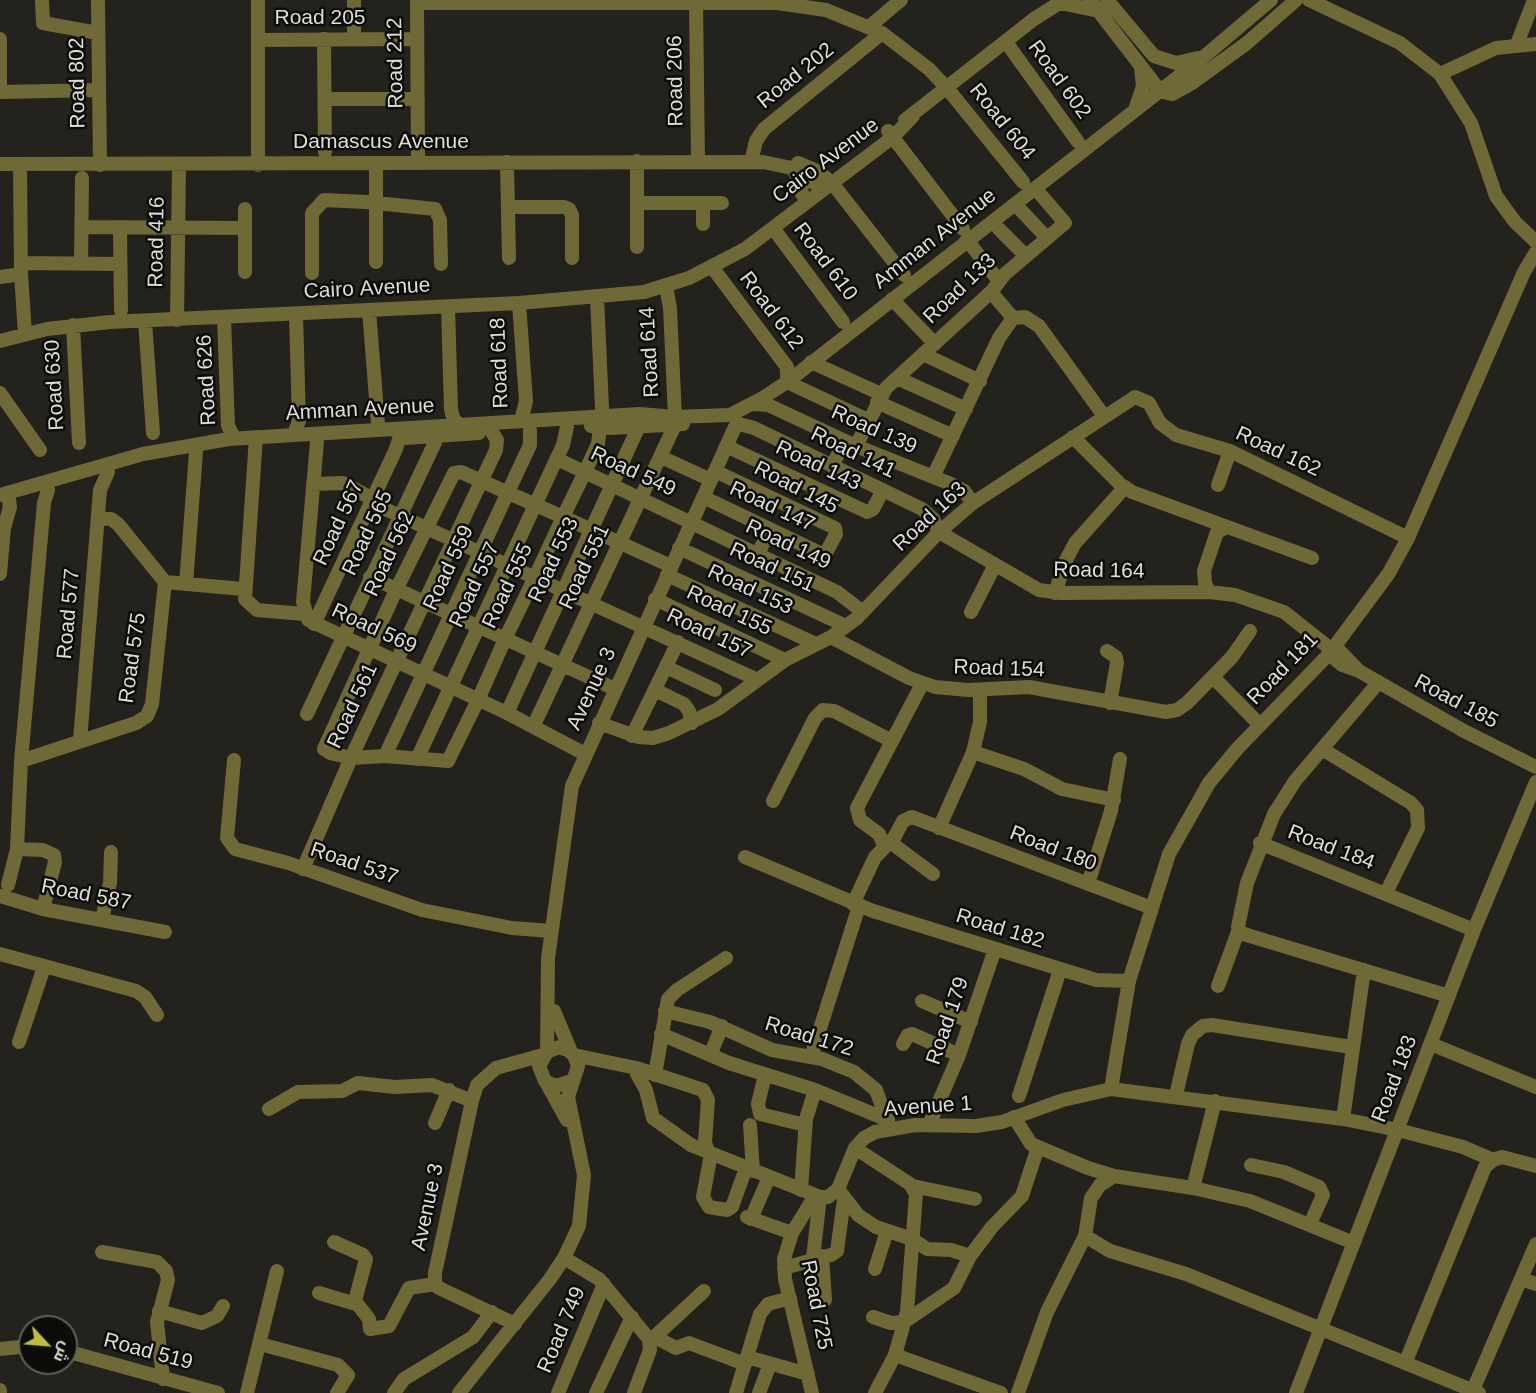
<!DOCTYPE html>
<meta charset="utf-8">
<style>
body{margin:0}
#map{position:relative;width:1536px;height:1393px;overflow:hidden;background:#23221c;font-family:Arial,Cairo,sans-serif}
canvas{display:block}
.north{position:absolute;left:18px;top:1315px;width:60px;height:60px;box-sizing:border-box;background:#0c0c09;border:2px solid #60605c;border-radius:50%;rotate:116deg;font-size:16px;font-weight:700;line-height:24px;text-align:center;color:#deddd9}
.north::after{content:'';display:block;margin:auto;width:21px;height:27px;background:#c2bd3f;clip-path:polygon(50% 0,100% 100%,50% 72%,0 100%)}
</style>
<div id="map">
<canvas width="1536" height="1393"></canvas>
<div class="north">ش</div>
</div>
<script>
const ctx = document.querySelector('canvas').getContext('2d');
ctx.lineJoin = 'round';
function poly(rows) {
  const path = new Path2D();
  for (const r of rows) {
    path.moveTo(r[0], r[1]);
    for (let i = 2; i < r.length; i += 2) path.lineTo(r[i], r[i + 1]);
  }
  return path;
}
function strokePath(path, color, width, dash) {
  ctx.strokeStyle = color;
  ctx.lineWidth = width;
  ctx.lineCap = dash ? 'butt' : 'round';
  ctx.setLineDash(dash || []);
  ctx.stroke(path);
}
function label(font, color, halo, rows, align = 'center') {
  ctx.font = font + ' Arial,sans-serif';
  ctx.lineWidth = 5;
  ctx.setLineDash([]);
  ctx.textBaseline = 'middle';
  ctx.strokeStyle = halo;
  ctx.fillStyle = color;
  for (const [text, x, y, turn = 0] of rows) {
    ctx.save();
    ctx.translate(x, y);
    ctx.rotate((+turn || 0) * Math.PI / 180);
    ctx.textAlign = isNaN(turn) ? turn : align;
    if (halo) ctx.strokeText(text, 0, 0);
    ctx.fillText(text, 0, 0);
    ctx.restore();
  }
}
const minor = poly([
 [42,0,43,23,98,33],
 [98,0,100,165],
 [354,0,354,39],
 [417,0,418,162],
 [696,0,698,161],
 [1090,0,1160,91],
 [1107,0,1154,56,1176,63,1198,58],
 [1309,0,1400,43,1440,74,1471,123,1496,196,1515,222,1536,242],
 [417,3,777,3,826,10,882,33,929,69,947,88,1023,182],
 [1060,3,1099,11],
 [870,26,901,0],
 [0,39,0,92],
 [324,39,325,152],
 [258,40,417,39],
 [1006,42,1078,142],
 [1517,44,1534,0],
 [1440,74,1496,48,1536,44],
 [1160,91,1172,94,1192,83,1247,43,1296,0],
 [0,92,99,90],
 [325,99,418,99],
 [1135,110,1143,86,1141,68],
 [905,120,1034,19,1064,0],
 [888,131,963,229],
 [637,161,637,247],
 [507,162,509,258],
 [751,162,756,141,764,129,882,33],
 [376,163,376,262],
 [798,163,817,171,832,183,904,275],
 [0,164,763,162,792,168,823,189],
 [20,164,21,274,25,334],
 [258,165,258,0],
 [793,169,801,183,802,194],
 [637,203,722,203],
 [1015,204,1047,238],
 [508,207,564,207,569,209,572,215,572,258],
 [703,224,703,203],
 [82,227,245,228],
 [120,227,121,310],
 [773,228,843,322],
 [999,229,1026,256],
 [967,240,999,281],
 [21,263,120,264],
 [81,264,82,178],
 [712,267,787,367,787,382,868,420],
 [245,272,245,209],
 [312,273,312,213,324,200,366,202,435,209,440,220,441,264],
 [0,277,21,274],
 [666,286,670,308,675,417],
 [991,292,1013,318],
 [597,297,602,408],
 [892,299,935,344],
 [519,303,526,401,521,421],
 [448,307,451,409,453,418,459,425],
 [369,310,378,424],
 [224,318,228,426,234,438],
 [177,320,179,165],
 [145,321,153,433],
 [73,325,79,443],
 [0,341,47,329,110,322,519,303,644,292,689,278,745,249,893,137,913,116],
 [923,354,980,381],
 [811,362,881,394],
 [897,378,966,409],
 [0,393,40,450],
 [877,402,953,436],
 [753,404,768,405,856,446,951,484,964,491,973,503],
 [732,414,761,399,787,382,1206,55,1271,0],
 [739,424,754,428,922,509,933,519,939,532,1039,590,1061,593,1209,592,1235,595,1284,612,1332,650],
 [591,426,611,428,683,424],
 [600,427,598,444,585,472,563,517,535,577,505,639,478,700,448,761,385,756,351,758,330,753,324,749,396,590,454,473,461,472,563,517,671,566],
 [294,434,299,421,296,314],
 [256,437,245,599,257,610,304,614],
 [1073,437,1120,484,1132,492,1312,558],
 [406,438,479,433],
 [317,442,303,602,308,620,507,713,585,754],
 [726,446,867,512,873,509,883,490],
 [856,446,886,388,991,292,1005,274,1065,223,1041,195],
 [661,457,711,480],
 [557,459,837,592,863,612],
 [832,466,845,441],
 [933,477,999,338,1013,318,1025,317,1039,326,1104,416],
 [313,484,343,483,373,499],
 [1218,485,1230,451],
 [0,495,143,454,229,439,640,414,675,417,729,415],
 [703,497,820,553,827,551,836,534,835,528,715,471],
 [372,503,758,680],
 [98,518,111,519,118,524,165,582,243,589],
 [679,548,846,626],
 [758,554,770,529],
 [0,574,4,528,10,507,8,493],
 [667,575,816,644],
 [370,577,615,689],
 [186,584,196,452],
 [1209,592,1205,583,1204,571,1217,532,1227,527],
 [1055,593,1066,560,1075,543,1125,487],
 [655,599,785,660],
 [971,612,995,565],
 [314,624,396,449,399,439],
 [831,637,909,678,935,687,968,690,1029,687,1166,712,1177,710,1187,703,1232,657,1250,631],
 [1335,646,1359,671],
 [1107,651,1116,657,1117,663,1110,703],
 [1329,654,1342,665,1359,671,1464,731,1536,767],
 [666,667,715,690],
 [1213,677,1259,724],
 [1378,683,1295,781,1274,814,1247,883,1238,927,1241,933,1250,936,1449,996],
 [655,690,684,704,689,711,692,723],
 [507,713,639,426],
 [307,714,438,436],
 [599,723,638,737,653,738,669,733,718,709,785,660,831,637,857,618,939,532,973,503,1135,397,1149,403,1160,423,1176,435,1230,451,1408,538],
 [533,727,675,425],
 [632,736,678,642],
 [80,741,100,490,108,472],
 [1322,749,1411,803,1417,810,1418,828,1386,893],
 [973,752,1024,769,1062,789,1114,800],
 [385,756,530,445,530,430],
 [417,759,563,445,567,427],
 [234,760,227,838,235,849,288,863,422,910,512,928,551,931],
 [21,761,136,723,147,716,152,704,165,582],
 [773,801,815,718,823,710,834,711,892,741],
 [939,828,973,752,980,722,980,690],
 [890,842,933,874],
 [1260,843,1474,930],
 [885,847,879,834,860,820,857,808,922,684],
 [17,849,43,850,54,855,55,862,43,909],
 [745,857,873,911,1096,980,1129,981],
 [303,869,351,758,496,450,497,440,492,432],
 [1088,884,1111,811,1120,759],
 [8,885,17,849,21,761,44,503,48,490],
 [0,896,43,909,165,932],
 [853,904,875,857,894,838,903,821,912,817,1152,908],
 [102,920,110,883,111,852],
 [0,954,136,991,145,997,157,1015],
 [1218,986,1239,929],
 [922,1001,971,1022],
 [554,1011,571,1052],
 [665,1011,710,1022,772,1050,822,1059,854,1072,876,1090,890,1128],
 [661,1034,729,1063,815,1090,888,1120],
 [19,1042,44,967],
 [903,1044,908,1035,912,1034,959,1055],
 [1431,1044,1536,1087],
 [547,1052,548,958,572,786,735,427],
 [711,1053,722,1026],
 [574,1055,636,1068,703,1090,708,1100,705,1142,708,1152,820,1197,828,1197,838,1189,855,1148,864,1138,875,1132,915,1125,976,1126,1002,1122,1063,1100,1111,1089,1343,1119,1398,1130,1463,1147,1493,1160],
 [811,1057,859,906],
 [637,1074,646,1090,653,1118,691,1145,708,1152],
 [655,1075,668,999,677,990,726,958],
 [765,1075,758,1104,760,1114,805,1125],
 [546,1082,567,1120],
 [1111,1089,1129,981,1169,854,1209,783,1237,749,1329,654,1389,573,1408,538,1524,272,1536,252],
 [1176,1095,1188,1044,1192,1035,1203,1026,1212,1025,1351,1047],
 [1019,1096,1060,970],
 [269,1109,298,1092,342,1091,358,1083,395,1087,432,1085,472,1101],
 [1014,1117,1031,1144,1088,1168,1114,1176,1193,1188,1250,1201,1354,1243],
 [1343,1119,1364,970],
 [435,1123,449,1090],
 [750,1125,753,1171],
 [929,1125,959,1055,995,949],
 [855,1148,910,1184,916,1194,907,1312,895,1355,875,1393],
 [711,1154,703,1197,709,1207,727,1210,732,1207,746,1168],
 [1251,1165,1284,1172,1319,1187,1323,1195,1310,1224],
 [1114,1176,1100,1185,1091,1198,1085,1236,1110,1251,1186,1274,1479,1393],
 [913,1186,975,1199],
 [1193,1188,1215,1101],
 [838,1189,858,1215,876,1227,912,1239,927,1249,951,1250,970,1256],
 [801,1190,806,1119,815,1090],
 [747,1217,792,1233],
 [751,1219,769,1177],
 [334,1242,363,1255,366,1259,355,1301,369,1319,370,1329,389,1326,409,1288,435,1284],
 [102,1252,157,1262,166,1271,168,1280,157,1322,163,1379],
 [822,1256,825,1300],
 [564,1258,599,1279,649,1339,650,1350,634,1393],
 [813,1258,820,1197],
 [784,1268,831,1255,837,1251,844,1199],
 [875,1269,887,1231],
 [1521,1279,1536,1284],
 [319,1293,356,1304],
 [159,1311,202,1323,217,1316,223,1306],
 [873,1317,891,1323,904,1322,954,1288,970,1256,992,1227,1022,1196,1038,1147],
 [515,1324,439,1288,435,1284,435,1273,472,1101,477,1085,496,1068,543,1055],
 [655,1337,676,1348,689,1343,745,1364],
 [650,1341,704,1291],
 [260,1344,338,1365,348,1375,337,1393],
 [0,1349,30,1346],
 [66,1351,218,1393],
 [895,1355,1001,1393],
 [747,1357,808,1374],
 [1406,1361,1485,1167,1493,1160,1502,1157,1536,1166],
 [0,1390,0,1393],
 [1473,1390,1536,1244],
 [247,1393,277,1271],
 [394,1393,404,1379,473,1337,492,1312],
 [459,1393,550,1279,564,1258,579,1226,584,1175,568,1097,578,1066,574,1055,568,1050,559,1047,547,1052,539,1066,545,1081,556,1086,572,1081],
 [558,1393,604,1284],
 [596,1393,632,1317],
 [736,1393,760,1314,768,1304,790,1298],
 [759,1393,770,1364],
 [812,1393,785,1279,784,1259,792,1233,815,1196],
 [1018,1393,1047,1312,1085,1236],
 [1296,1393,1474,930,1536,782]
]);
const streetNames = [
 ["Road 205",320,18],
 ["Road 212",396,63,-91],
 ["Road 202",796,76,-39],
 ["Road 602",1059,80,54],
 ["Road 206",676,81,-91],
 ["Road 802",78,83,-91],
 ["Road 604",1002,122,51],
 ["Damascus Avenue",381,142],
 ["Cairo Avenue",826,161,-37],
 ["Amman Avenue",935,239,-38],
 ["Road 416",157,242,-89],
 ["Road 610",825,262,53],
 ["Cairo Avenue",367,289,-3],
 ["Road 133",960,289,-44],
 ["Road 612",771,311,53],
 ["Road 614",650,352,-93],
 ["Road 618",500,363,-92],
 ["Road 626",207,380,-93],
 ["Road 630",55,385,-93],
 ["Amman Avenue",360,410,-3],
 ["Road 139",874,430,24],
 ["Road 162",1278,452,25],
 ["Road 141",853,453,26],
 ["Road 143",818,466,25],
 ["Road 549",633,472,25],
 ["Road 145",796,488,27],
 ["Road 147",772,507,25],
 ["Road 163",930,517,-43],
 ["Road 567",339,523,-65],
 ["Road 565",368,533,-65],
 ["Road 149",788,545,25],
 ["Road 562",390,554,-65],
 ["Road 553",554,560,-65],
 ["Road 551",585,567,-65],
 ["Road 559",449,568,-65],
 ["Road 151",772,568,25],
 ["Road 164",1099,571,1],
 ["Road 557",475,585,-65],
 ["Road 555",508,586,-65],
 ["Road 153",750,590,25],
 ["Road 155",729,611,25],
 ["Road 577",69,614,-85],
 ["Road 569",374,629,25],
 ["Road 157",709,634,25],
 ["Road 575",133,658,-82],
 ["Road 154",999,669,2],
 ["Road 181",1283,669,-46],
 ["Avenue 3",592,689,-65],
 ["Road 185",1456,702,28],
 ["Road 561",353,706,-65],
 ["Road 184",1331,848,21],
 ["Road 180",1053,849,21],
 ["Road 537",354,864,19],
 ["Road 587",86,895,11],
 ["Road 182",1000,929,17],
 ["Road 179",948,1021,-71],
 ["Road 172",809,1037,17],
 ["Road 183",1395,1079,-69],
 ["Avenue 1",928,1107,-4],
 ["Avenue 3",428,1207,-78],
 ["Road 725",816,1305,79],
 ["Road 749",562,1330,-67],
 ["Road 519",148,1352,15]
];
strokePath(minor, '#6f6937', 14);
label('21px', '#deddd9', '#0c0c09', streetNames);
</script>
